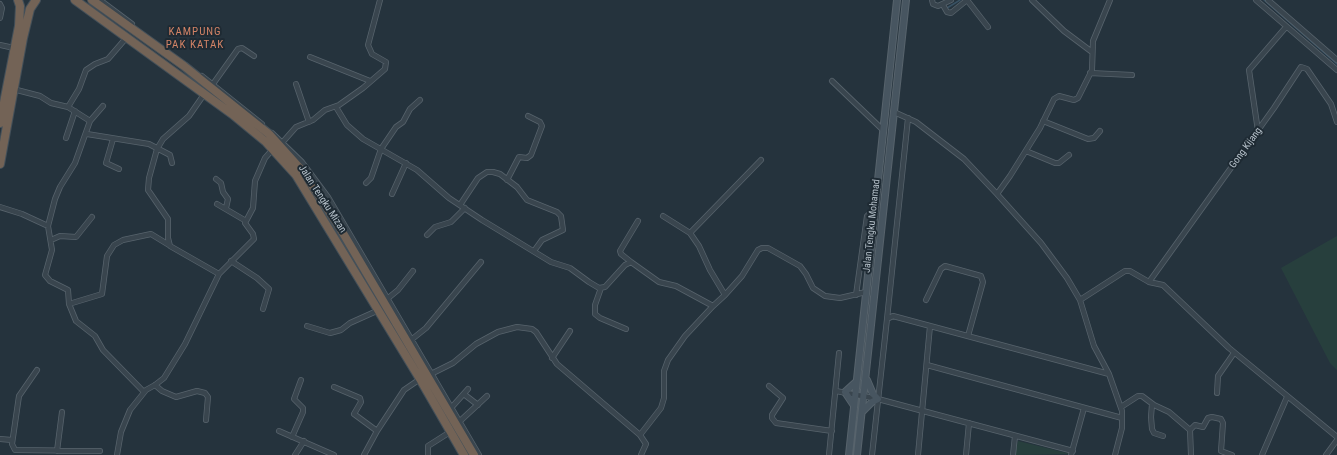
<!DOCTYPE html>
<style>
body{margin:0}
canvas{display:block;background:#25333d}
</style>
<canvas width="1337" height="455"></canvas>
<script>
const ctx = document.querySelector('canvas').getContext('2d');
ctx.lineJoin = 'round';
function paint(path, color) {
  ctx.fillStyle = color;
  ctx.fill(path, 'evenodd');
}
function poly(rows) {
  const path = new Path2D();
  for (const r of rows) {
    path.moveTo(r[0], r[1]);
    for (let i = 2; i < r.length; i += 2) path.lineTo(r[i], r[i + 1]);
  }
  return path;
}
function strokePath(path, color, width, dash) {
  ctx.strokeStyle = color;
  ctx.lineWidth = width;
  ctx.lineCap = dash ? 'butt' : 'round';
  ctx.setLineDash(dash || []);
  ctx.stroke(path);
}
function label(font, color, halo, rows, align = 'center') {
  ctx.font = font + ' "Roboto Condensed",sans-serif';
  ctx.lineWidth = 4;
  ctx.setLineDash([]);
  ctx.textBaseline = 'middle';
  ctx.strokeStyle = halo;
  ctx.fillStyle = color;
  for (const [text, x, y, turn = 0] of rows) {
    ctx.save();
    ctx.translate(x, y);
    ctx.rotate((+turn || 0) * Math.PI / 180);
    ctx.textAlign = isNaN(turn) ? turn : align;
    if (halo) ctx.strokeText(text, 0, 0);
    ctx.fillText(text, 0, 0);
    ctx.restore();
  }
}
const green = poly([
 [1337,236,1337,370,1330,363,1281,268],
 [1018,441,1071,454,1015,455]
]);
const stream = poly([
 [1264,0,1337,64],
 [947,8,960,0]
]);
const street = poly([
 [100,0,132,24],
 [932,0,933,4,938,6,951,0],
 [967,0,988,27],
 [1032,0,1064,31,1092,52],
 [1256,0,1337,70],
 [1268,0,1337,60],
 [0,4,2,8,0,18],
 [943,5,947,12,951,13,967,0],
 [0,45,14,48],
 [310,57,370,81],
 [1090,73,1132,75],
 [202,76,262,124],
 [832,81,883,130],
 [213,84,238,49,242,48,254,56],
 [296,84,309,122],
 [13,89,40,96,51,103,68,107,90,121,75,163,60,187,55,199,48,226,52,250,45,275,50,281,68,290,69,304,76,321,95,336,103,350,144,392],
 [205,93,189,116,163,139,157,149,149,178,148,190,168,219,168,238,170,246,219,274],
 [68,107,79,89,86,70,95,64,108,59,127,37],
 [336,107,347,125,363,139,417,170,449,198,482,220,551,262,570,268,589,282,599,288,605,287,625,265,631,262,659,282,676,286,713,306,725,295,710,270,699,246,690,233,663,216],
 [894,112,916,122,964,159,997,194,1010,176,1040,128,1054,99,1059,96,1074,100,1078,98,1092,70,1093,41,1110,0],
 [90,121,103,106],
 [1043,121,1088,139,1094,138,1100,131],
 [1258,131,1249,70,1286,27],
 [272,133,302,162,328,197,479,455],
 [87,134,149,144,170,155,172,163],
 [66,138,75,111],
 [113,139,106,163,119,169],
 [281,144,296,127,313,120,325,110,339,105,363,88,385,69,386,62,372,54,368,45,380,0],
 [1026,151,1055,163,1059,163,1069,155],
 [216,179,221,183,223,192,228,199,226,208],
 [507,180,519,157,527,158,531,155,542,126,540,122,528,116],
 [366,183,371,178,381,149,396,127,403,122,410,109,420,100],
 [392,194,406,163],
 [997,194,1041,243,1067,278,1080,300,1125,271,1130,271,1149,282,1163,285,1229,348,1337,437],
 [217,204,246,221],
 [460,205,478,178,487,172,493,172,500,174,517,187,527,200,557,212,561,216,563,230,542,240,534,251],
 [0,207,22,214,48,226],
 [690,233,761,160],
 [427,235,435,227,451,222,465,208],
 [51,240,60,236,76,237,92,217],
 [231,261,257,278,269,289,263,309],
 [631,262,621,254,620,251,638,221],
 [1149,282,1274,108,1301,67,1307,69,1331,104,1337,122],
 [601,288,595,305,595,314,600,318,626,329],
 [725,295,742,276,758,250,762,248,768,248,800,266,806,274,813,288,825,296,840,298,866,292],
 [856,295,867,216,870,213,874,214],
 [387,299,398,290,413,271],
 [926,300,941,269,945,266,981,276,983,282,968,336],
 [1080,300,1094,346,1109,374],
 [69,304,102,294,107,256,114,245,123,240,151,234,169,245],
 [887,319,908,118],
 [307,326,330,333,341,330,350,323,379,310],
 [411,340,426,328,481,262],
 [552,358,570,331],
 [927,365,1122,418],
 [37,370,19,396,12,444,15,450,100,451],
 [431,374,453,363,476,344,498,332,517,327,532,329,536,332,557,364,640,435,646,444,641,455],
 [155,385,162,391,176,397,197,391,205,393,208,397,206,420],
 [769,386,783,398,772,415,772,418,776,423,832,431],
 [334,387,360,398,361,402,354,414,377,431],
 [836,391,878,399,1073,451],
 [1217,393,1218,376,1234,353],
 [465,395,478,405],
 [1152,404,1151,417,1152,429,1154,433,1163,436],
 [1121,407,1138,396,1142,396,1154,405,1169,412,1190,430],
 [451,408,468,389],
 [459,422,487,396],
 [279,431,334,455],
 [640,435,661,408,664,398,664,371,668,360,685,336,713,306],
 [292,437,303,412,303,408,294,399,301,380],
 [0,439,12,440],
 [57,451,62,412],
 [117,455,121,432,130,410,146,390,155,385,164,378,185,344,219,274,254,239,253,234,245,223,253,208,255,181,265,158,273,149],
 [295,455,304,441],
 [364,455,377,431,404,390,420,379],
 [428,455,428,446,450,432],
 [829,455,839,353],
 [872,455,887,319,893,316,1109,374,1122,411,1122,428,1115,455],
 [918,455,930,326],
 [966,455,969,423],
 [1013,455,1015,436],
 [1071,455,1084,408],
 [1191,455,1190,430,1195,425,1203,427,1208,418,1212,417,1221,419,1223,423,1221,451,1232,455],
 [1262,455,1287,397],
 [1326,455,1337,440]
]);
const secondary = poly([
 [853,404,845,392,856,382],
 [862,412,872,402,878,399,873,394,867,380],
 [849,455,897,0],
 [857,455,906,0]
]);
const highway = poly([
 [75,0,232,114,266,142,296,175,420,379,464,455],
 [92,0,184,66,269,134,305,174,340,228,474,455],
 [0,123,19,26,20,6,18,0],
 [0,164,23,38,30,9,36,0]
]);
const streetNames = [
 ["Gong Kijang",1246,148,-54],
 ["Jalan Tengku Mizan",322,199,57],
 ["Jalan Tengku Mohamad",872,226,-84]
];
const neighbourhoodNames = [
 ["KAMPUNG",195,32],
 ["PAK KATAK",195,45]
];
paint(green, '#273f3d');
strokePath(stream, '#395264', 1.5);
strokePath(street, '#57636c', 6);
strokePath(secondary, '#57636c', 8);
strokePath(highway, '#445059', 10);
strokePath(street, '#39454e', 4.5);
strokePath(secondary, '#475560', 6);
strokePath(highway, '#736356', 8);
label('10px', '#b5c0c9', '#1e2a33', streetNames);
ctx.letterSpacing = '1px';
label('11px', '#d28366', '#1e2a33', neighbourhoodNames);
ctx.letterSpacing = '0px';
</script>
